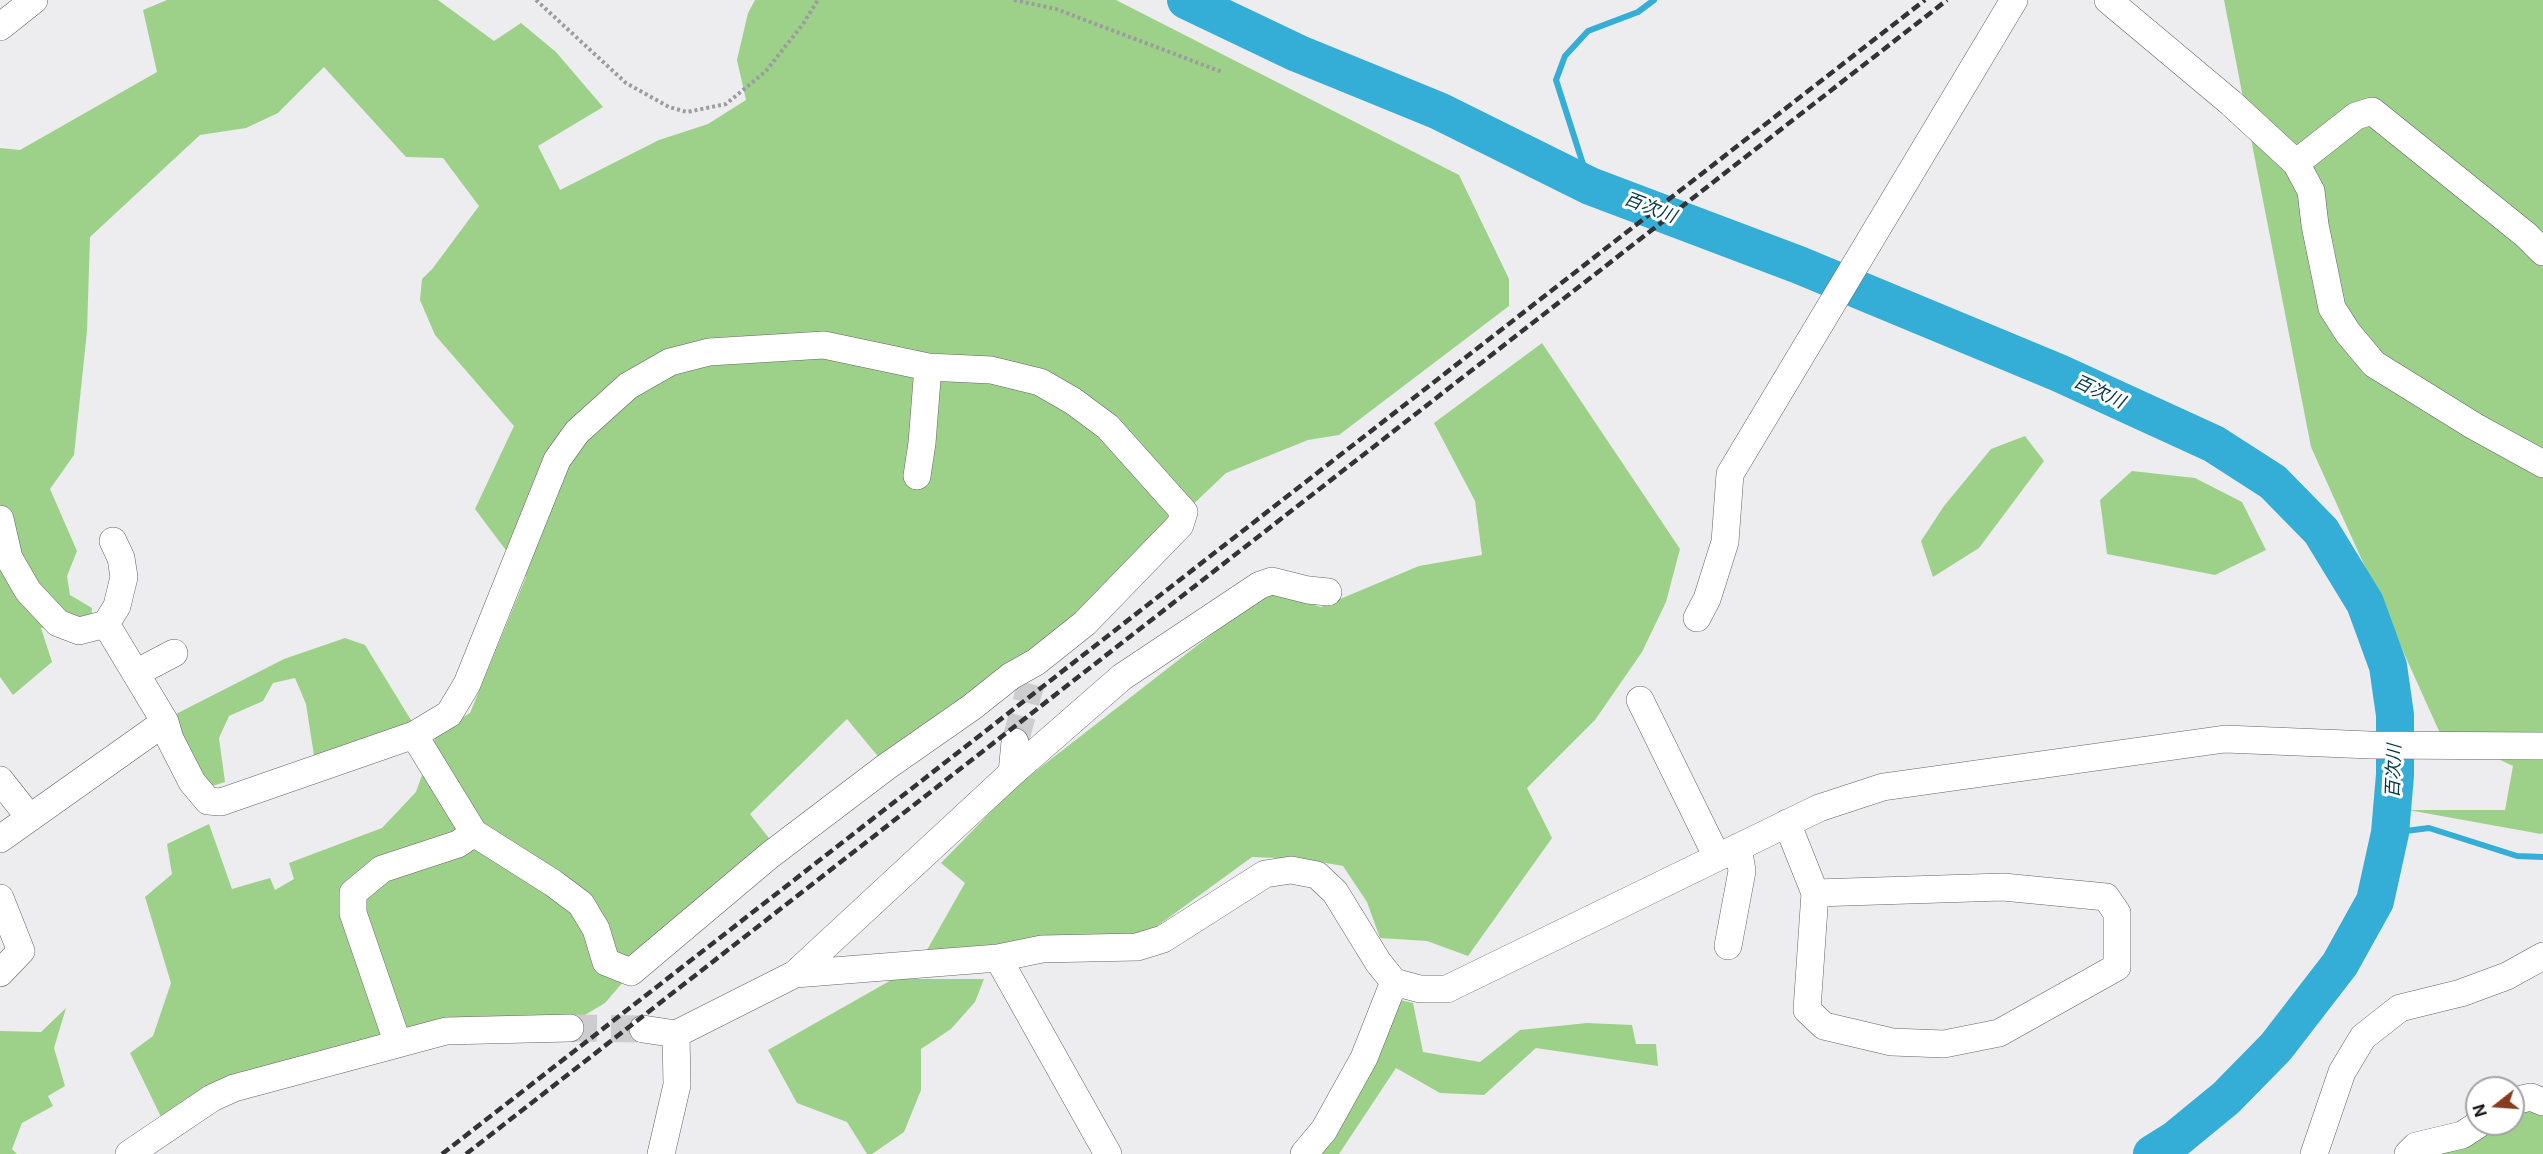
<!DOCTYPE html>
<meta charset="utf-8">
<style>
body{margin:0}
#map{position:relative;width:2543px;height:1154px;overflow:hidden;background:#edecef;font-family:Inter,sans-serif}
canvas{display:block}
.north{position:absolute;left:2465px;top:1076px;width:60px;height:60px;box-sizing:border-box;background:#fff;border:2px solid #a3a3a3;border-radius:50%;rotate:253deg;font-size:16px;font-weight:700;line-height:24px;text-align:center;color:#191819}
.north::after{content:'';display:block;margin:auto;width:21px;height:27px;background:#863e1e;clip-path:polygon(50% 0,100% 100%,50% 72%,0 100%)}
</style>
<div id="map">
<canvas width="2543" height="1154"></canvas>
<div class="north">N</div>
</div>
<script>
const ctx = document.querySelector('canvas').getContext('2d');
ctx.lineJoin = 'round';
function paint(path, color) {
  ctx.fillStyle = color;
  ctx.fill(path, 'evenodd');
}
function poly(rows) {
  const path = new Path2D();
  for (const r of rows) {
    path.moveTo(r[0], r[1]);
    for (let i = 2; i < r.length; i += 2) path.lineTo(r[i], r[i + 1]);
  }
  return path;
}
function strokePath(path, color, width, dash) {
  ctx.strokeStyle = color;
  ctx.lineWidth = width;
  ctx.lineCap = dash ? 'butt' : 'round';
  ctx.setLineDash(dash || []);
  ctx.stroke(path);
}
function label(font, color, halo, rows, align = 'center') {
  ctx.font = font + ' Inter,"Noto Sans JP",sans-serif';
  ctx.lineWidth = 6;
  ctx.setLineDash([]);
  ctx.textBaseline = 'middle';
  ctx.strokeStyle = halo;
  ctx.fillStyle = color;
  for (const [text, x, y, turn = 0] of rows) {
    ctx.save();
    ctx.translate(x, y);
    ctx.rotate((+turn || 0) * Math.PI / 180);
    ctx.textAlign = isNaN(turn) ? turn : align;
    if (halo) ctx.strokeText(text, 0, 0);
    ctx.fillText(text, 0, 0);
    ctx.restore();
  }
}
const green = poly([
 [167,0,438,0,494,41,521,23,556,52,603,107,538,146,560,190,659,140,708,124,746,100,737,60,748,13,755,0,1116,0,1459,175,1509,279,1509,306,1339,435,1308,440,1226,473,1042,648,881,760,847,719,750,814,772,842,674,923,605,1003,580,1018,449,1022,163,1121,130,1053,153,1036,171,983,145,897,172,874,167,844,209,824,232,889,270,878,275,890,294,879,289,863,382,828,416,792,437,733,470,713,526,577,475,509,514,426,435,335,420,300,422,279,433,268,479,206,443,158,406,157,324,67,278,113,246,128,200,135,90,237,87,331,74,455,50,489,77,551,67,576,70,595,92,608,91,623,41,628,52,662,13,695,0,677,0,148,20,150,157,72,143,10],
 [2224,0,2543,0,2543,833,2541,834,2408,810,2505,810,2513,766,2439,731,2311,447],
 [1542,343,1680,549,1666,602,1642,652,1595,720,1527,788,1552,838,1468,956,1427,941,1380,938,1367,902,1343,866,1304,859,1252,857,1149,932,1133,937,927,950,965,883,941,863,1014,788,1253,602,1274,592,1321,607,1419,566,1482,555,1475,501,1434,423],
 [2025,436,2044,461,1979,548,1933,577,1921,541,1944,506,1991,449],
 [2132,471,2195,478,2242,502,2266,550,2215,575,2107,554,2100,500],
 [345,638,365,645,414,725,315,762,306,704,295,678,273,683,263,701,229,716,219,738,225,782,209,787,194,766,174,715,284,659],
 [893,979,984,979,975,1002,951,1029,921,1049,921,1090,904,1132,872,1154,867,1154,847,1122,797,1103,768,1050],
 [1396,999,1413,1003,1423,1052,1480,1062,1520,1030,1587,1023,1632,1025,1636,1044,1656,1044,1658,1066,1536,1048,1484,1095,1440,1093,1396,1068,1339,1154,1322,1154,1369,1073],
 [66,1008,54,1048,65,1086,48,1096,53,1106,22,1123,12,1149,17,1154,0,1154,0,1031,41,1032],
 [2543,1092,2543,1154,2422,1154,2500,1130,2507,1124,2513,1124,2513,1119]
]);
const stream = poly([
 [1590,186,1556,80,1565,56,1588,31,1638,12,1654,0],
 [2390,833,2429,828,2517,856,2543,857]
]);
const river = poly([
 [1186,0,1297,53,1439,111,1590,186,1799,265,2059,373,2214,444,2273,482,2321,531,2365,603,2388,666,2395,715,2395,775,2390,833,2375,901,2340,964,2276,1047,2226,1098,2176,1139,2152,1154]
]);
const minorTunnel = poly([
 [1015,742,1031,684],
 [570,1028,643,1029]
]);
const path = poly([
 [536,0,626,83,669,107,687,112,726,104,766,71,803,24,818,0],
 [1014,0,1056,9,1222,72]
]);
const minor = poly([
 [2108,0,2231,103,2296,163,2311,191,2315,225,2332,308,2348,333,2374,364,2474,426,2543,464],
 [0,27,34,0],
 [2296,163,2356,116,2372,111,2526,235,2543,252],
 [0,519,9,558,28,591,58,623,79,631,106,624,165,722,170,739,192,782,208,801,221,802,414,735,474,833,458,844,382,869,353,893,353,913,398,1044],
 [1697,618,1707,599,1725,542,1730,474,2014,0],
 [106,624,117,606,124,577,121,558,113,541],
 [136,673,174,653],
 [1640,700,1717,857],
 [414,735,449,714,467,684,557,460,577,432,628,386,670,362,709,352,824,345,928,367,922,443,917,476],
 [1012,773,1122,677,1260,585,1272,581,1308,590,1328,592],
 [0,780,30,818],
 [1787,823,1815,893,2003,887,2106,897,2117,913,2117,967,1999,1033,1944,1044,1892,1042,1824,1026,1807,1010,1815,893],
 [474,833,553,883,581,904,596,929,606,962,631,972,770,855,886,767,972,707,1011,676,1036,662,1085,623,1180,525,1184,512,1108,427,1073,401,1040,382,991,370,928,367],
 [0,839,165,722],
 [0,898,21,951,0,973],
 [1728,946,1742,871,1738,847],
 [998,958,1108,1154],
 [795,974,1012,773,1015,742],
 [643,1029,676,1034,795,974,998,958,1042,949,1137,947,1163,939,1265,874,1291,870,1317,875,1335,892,1378,962,1394,982,1420,989,1447,989,1819,808,1883,787,2225,739,2370,745,2543,746],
 [2513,1101,2531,1097,2543,1102],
 [129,1154,212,1098,234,1088,446,1031,570,1028],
 [661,1154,677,1085,676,1034],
 [1304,1154,1324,1130,1364,1058,1394,982],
 [2314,1154,2342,1072,2363,1037,2400,1008,2461,993,2507,976,2543,956],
 [2408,1154,2416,1146,2462,1135,2479,1124]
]);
const rail = poly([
 [442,1154,1925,0],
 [466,1154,1947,0]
]);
const waterNames = [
 ["百次川",1650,208,21],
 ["百次川",2099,392,25],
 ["百次川",2394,771,-88]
];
paint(green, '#9dd18a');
strokePath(stream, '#34aed6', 6);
strokePath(river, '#34aed6', 38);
strokePath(minorTunnel, '#cdcccf', 27, [27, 14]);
strokePath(minor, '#646365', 28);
strokePath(path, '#9c9b9d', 4, [3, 3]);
strokePath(minor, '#fff', 27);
strokePath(rail, '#343334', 4.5, [9, 4.5]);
label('italic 18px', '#003848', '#fff', waterNames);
</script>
